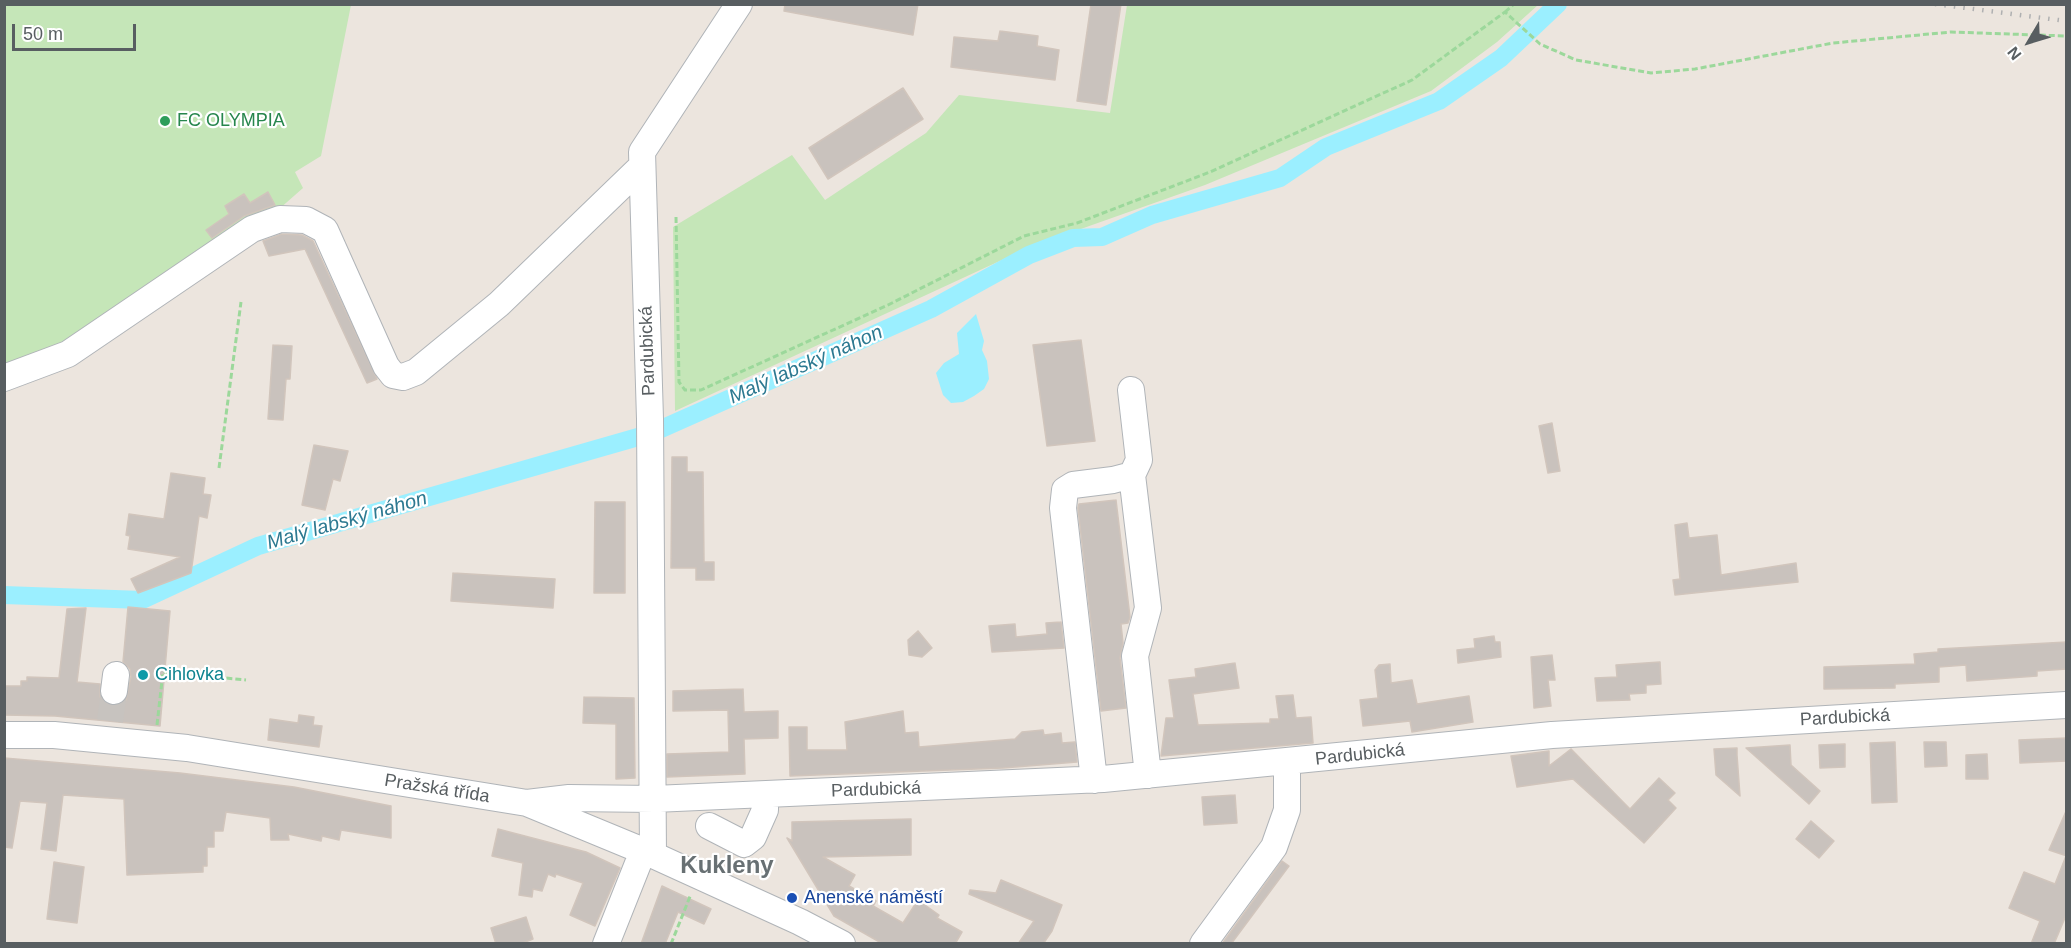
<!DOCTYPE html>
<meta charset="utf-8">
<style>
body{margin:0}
#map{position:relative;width:2071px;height:948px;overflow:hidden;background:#ece5de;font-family:Helvetica,sans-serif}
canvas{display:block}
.frame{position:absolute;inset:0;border:6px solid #585e61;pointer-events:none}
.north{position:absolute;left:1999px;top:12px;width:60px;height:60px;-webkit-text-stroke:4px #fff;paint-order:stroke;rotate:232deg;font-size:16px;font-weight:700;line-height:24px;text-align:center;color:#585e61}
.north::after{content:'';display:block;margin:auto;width:21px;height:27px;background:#585e61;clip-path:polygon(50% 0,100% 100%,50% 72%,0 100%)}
.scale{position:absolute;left:12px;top:24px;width:124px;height:27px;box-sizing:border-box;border:3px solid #585e61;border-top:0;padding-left:8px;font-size:18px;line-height:21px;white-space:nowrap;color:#585e61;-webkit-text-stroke:4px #fff;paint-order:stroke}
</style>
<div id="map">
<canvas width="2071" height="948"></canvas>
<div class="frame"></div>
<div class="north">N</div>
<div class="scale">50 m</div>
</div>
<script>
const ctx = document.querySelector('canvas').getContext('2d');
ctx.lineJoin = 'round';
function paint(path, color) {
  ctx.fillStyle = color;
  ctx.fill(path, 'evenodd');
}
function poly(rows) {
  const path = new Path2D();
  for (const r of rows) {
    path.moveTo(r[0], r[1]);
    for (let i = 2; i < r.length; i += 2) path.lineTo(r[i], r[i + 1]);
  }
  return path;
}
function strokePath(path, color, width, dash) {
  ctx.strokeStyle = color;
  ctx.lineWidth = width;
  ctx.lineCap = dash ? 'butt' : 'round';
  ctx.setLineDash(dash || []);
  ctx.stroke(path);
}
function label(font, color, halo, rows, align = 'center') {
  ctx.font = font + ' Helvetica,sans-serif';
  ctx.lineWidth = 4.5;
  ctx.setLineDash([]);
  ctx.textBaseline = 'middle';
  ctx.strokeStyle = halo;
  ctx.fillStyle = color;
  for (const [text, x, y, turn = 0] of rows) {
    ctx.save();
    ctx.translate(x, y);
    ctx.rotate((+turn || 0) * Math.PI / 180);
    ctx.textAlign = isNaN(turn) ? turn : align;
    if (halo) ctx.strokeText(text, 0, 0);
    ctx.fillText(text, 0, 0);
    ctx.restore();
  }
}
const green = poly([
 [5,5,351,5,321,156,295,172,303,188,278,210,56,347,5,366],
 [1127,5,1538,5,1497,42,1431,91,1205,185,1030,247,675,411,673,227,792,155,825,200,926,133,959,95,1110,113]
]);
const water = poly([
 [976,314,984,341,982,350,987,361,989,379,984,389,974,396,963,402,951,403,943,395,936,373,944,363,959,354,957,333]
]);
const canal = poly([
 [4,595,142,600,258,546,652,433,931,309,1029,255,1073,238,1102,237,1152,215,1280,178,1326,147,1439,101,1501,58,1558,4]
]);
const building = poly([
 [785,4,918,4,913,35,784,11,785,4],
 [1091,4,1121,4,1106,105,1077,101,1091,4],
 [1000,31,1038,36,1037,46,1059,50,1055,80,951,67,954,37,998,41,1000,31],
 [903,88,923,119,828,179,809,148,903,88],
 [268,192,275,205,244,216,212,238,206,230,229,214,225,206,244,194,250,203,268,192],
 [282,234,302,235,313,241,377,379,367,383,305,249,269,256,263,241,282,234],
 [1081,340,1095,441,1047,446,1033,345,1081,340],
 [273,345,292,346,290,379,286,379,283,420,268,419,273,345],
 [1552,423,1560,471,1548,473,1539,426,1552,423],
 [314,445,348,451,340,481,333,479,325,510,302,505,314,445],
 [672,457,687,457,687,472,703,472,704,562,714,562,714,580,696,580,696,568,671,568,672,457],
 [171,473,205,478,203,494,211,495,207,518,199,516,191,573,138,593,131,579,180,557,128,549,130,536,126,535,129,514,164,519,171,473],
 [1116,500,1130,617,1128,623,1121,624,1123,643,1120,658,1126,708,1101,711,1078,508,1079,504,1116,500],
 [595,502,625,502,625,593,594,593,595,502],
 [1687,523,1689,538,1717,535,1721,575,1796,563,1798,582,1675,595,1673,580,1680,579,1675,525,1687,523],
 [453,573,555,579,553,608,451,601,453,573],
 [128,607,170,611,160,726,55,716,4,715,4,686,21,686,21,681,27,681,27,677,59,678,67,609,86,608,77,682,100,684,100,697,112,706,126,700,131,677,130,669,123,662,128,607],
 [1061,622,1064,648,992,652,989,626,1015,624,1016,637,1047,634,1046,623,1061,622],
 [918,631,932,648,922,657,909,655,908,640,918,631],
 [1494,636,1495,642,1500,642,1501,657,1458,663,1457,650,1475,648,1474,639,1494,636],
 [2067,642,2067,669,2037,671,2037,676,1967,681,1966,665,1939,667,1939,682,1895,684,1895,688,1824,689,1824,667,1915,664,1914,654,1938,652,1938,649,2067,642],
 [1552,655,1555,680,1548,680,1551,706,1534,708,1531,657,1552,655],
 [1660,662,1661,684,1646,685,1646,693,1629,694,1630,700,1597,701,1595,678,1617,677,1616,665,1660,662],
 [1235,663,1239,688,1193,694,1198,725,1270,723,1270,719,1279,719,1276,696,1293,695,1296,718,1311,717,1313,743,1161,756,1166,718,1174,718,1169,680,1196,677,1195,669,1235,663],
 [1390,664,1391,683,1412,680,1417,704,1469,696,1473,722,1412,732,1410,721,1363,726,1360,700,1378,698,1375,670,1379,665,1390,664],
 [743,689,744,712,778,711,778,738,744,739,745,774,667,777,667,754,729,752,728,710,673,711,673,691,743,689],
 [584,697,634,698,635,778,616,779,616,724,583,723,584,697],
 [903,711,905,733,918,732,919,747,1015,739,1022,732,1043,730,1044,735,1061,733,1062,743,1075,742,1077,762,1003,768,790,776,789,727,807,727,807,750,847,750,845,722,903,711],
 [299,715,314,717,313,725,322,726,319,747,268,740,270,719,298,723,299,715],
 [2067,738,2067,761,2020,763,2019,740,2067,738],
 [1895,742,1897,802,1872,803,1870,743,1895,742],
 [1924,742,1946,742,1947,766,1925,767,1924,742],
 [1845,744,1845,767,1820,768,1819,745,1845,744],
 [1790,745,1791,765,1820,791,1809,804,1746,748,1790,745],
 [1737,748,1737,755,1740,796,1716,775,1714,749,1737,748],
 [1571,749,1630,809,1659,778,1675,793,1668,800,1676,808,1644,843,1573,779,1517,787,1511,756,1549,751,1549,766,1571,749],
 [1987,754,1988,779,1966,779,1966,755,1987,754],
 [4,758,180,773,294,787,391,806,391,838,341,830,339,840,322,836,321,841,288,834,289,840,271,840,270,818,226,812,223,831,214,831,214,847,207,847,207,866,203,866,203,872,127,875,124,799,63,795,56,851,41,849,47,803,20,801,12,848,4,847,4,758],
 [1235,795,1237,823,1204,825,1202,797,1235,795],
 [2067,809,2067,856,2049,850,2067,809],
 [911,819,911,855,823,857,855,875,849,886,876,901,873,906,903,923,918,900,939,915,937,918,962,932,955,944,883,944,834,916,787,838,792,841,792,822,911,819],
 [1811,821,1834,841,1819,858,1796,839,1811,821],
 [498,829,586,852,620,868,595,926,570,915,583,883,556,874,555,877,548,874,542,891,533,889,532,897,519,895,523,863,492,856,498,829],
 [2066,856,2067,913,2054,944,2031,944,2040,921,2009,908,2024,872,2055,884,2066,856],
 [1282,861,1289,866,1231,944,1222,944,1282,861],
 [54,862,84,867,77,923,47,919,54,862],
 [1001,880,1062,905,1052,931,1043,944,1018,944,1034,921,969,894,970,890,996,893,1001,880],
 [662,886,711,909,704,924,678,912,665,944,641,944,662,886],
 [526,917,533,939,520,944,496,944,491,928,526,917]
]);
const minorTunnel = poly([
 [110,721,114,691]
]);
const path = poly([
 [1505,12,1514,4],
 [676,217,679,382,685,390,701,390,888,305,1024,236,1077,223,1210,172,1412,80,1505,12,1540,44,1576,60,1651,73,1695,69,1833,43,1951,32,2066,36],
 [219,468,241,302],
 [157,725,163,672,246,680],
 [671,944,691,894]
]);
const minor = poly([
 [4,378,68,354,252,229,280,219,306,220,325,230,386,366,393,375,403,377,416,372,499,304,642,166],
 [1132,475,1148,608,1135,656,1148,775],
 [114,691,116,675],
 [4,735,54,735,187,748,527,803,653,855,800,922,842,944],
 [1094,780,1063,508,1065,490,1073,485,1113,480,1132,475,1139,460,1131,390],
 [527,803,569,798,654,799,1103,779,1552,735,2066,705],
 [709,826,744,844,753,837,765,810,765,795],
 [653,855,650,419,642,152,739,4],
 [606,944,643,851],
 [1203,944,1274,847,1287,810,1287,762]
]);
const rail = poly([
 [1935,4,2066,21]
]);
const markers = [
 [165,121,6,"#2e9e5b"],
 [143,675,6,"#0f9aa8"],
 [792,898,6,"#1a4fb4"]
];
const leisureNames = [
 ["FC OLYMPIA",177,121]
];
const streetNames = [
 ["Pardubická",648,351,-92],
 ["Pardubická",1845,718,-3],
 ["Pardubická",1360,755,-6],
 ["Pražská třída",437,789,9],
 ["Pardubická",876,790,-2]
];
const cultureNames = [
 ["Cihlovka",155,675]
];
const transitNames = [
 ["Anenské náměstí",804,898]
];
const waterNames = [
 ["Malý labský náhon",806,365,-24],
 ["Malý labský náhon",347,521,-16]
];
const districtNames = [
 ["Kukleny",727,866]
];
paint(green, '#c5e6b8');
paint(water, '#9befff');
strokePath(canal, '#9befff', 18);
paint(building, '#c9c2bd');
strokePath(building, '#d1c5bc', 1.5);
strokePath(minorTunnel, '#c7c3bf', 26, [26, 13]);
strokePath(minor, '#b0b4b8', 28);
strokePath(path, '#9cd89b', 3, [6, 3]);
strokePath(minor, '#fff', 26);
strokePath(rail, '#afb0b1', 4.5, [1.5, 8]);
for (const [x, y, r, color] of markers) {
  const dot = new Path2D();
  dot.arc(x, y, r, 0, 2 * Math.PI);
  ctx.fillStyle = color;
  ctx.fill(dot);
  strokePath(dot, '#fff', 2);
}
label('18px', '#27864d', '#fff', leisureNames, 'left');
label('18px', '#585e61', '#fff', streetNames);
label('18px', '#0d838f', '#fff', cultureNames, 'left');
label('18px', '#164399', '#fff', transitNames, 'left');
label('italic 20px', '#2c7991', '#fff', waterNames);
label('bold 24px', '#687073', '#fff', districtNames);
</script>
